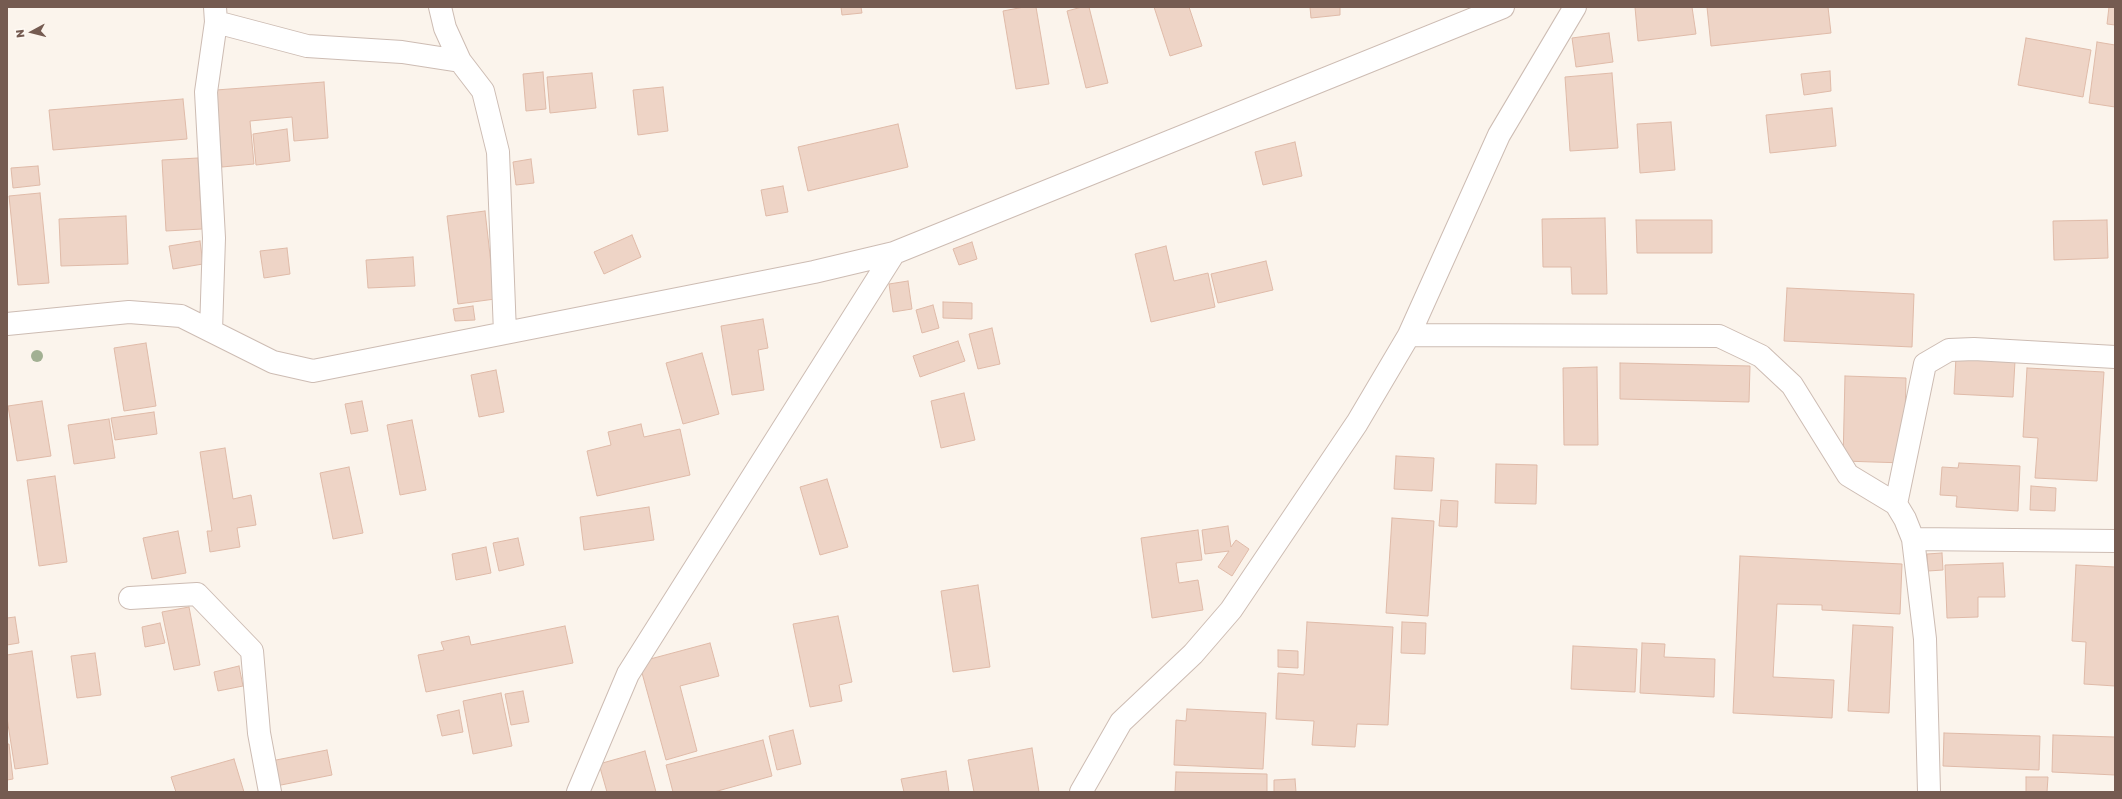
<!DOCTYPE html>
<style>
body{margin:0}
#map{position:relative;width:2122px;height:799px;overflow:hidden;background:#fbf4ec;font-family:"Golos Text",sans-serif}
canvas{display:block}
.frame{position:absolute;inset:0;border:8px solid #755b51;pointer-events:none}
.north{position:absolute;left:12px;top:12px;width:40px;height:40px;-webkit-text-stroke:3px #fef9f3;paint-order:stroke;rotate:263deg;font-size:11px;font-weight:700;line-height:16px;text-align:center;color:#755b51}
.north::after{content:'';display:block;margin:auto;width:14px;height:18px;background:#755b51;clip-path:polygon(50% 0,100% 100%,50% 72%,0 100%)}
</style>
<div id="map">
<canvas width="2122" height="799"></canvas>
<div class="frame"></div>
<div class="north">N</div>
</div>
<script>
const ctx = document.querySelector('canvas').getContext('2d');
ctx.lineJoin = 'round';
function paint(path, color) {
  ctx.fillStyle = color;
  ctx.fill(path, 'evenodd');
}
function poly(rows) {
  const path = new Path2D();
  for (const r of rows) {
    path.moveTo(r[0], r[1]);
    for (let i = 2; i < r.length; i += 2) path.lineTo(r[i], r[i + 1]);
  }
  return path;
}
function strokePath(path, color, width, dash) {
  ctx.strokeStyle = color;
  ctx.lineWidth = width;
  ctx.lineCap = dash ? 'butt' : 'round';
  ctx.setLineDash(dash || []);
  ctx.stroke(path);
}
const building = poly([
 [841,7,861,7,862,13,842,15,841,7],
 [1024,7,1036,7,1049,84,1016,89,1003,11,1024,7],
 [1082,7,1089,7,1108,83,1086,88,1067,11,1082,7],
 [1154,7,1189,7,1202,46,1170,56,1154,7],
 [1310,7,1340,7,1340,15,1311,18,1310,7],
 [1635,7,1692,7,1696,34,1638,41,1635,7],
 [1707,7,1828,7,1831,33,1711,46,1707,7],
 [2109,7,2115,7,2115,25,2107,24,2109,7],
 [1609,33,1613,62,1576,67,1572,38,1609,33],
 [2026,38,2091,50,2083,97,2018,85,2026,38],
 [2097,42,2115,45,2115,107,2089,103,2097,42],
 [1830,71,1831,91,1804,95,1801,74,1830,71],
 [543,72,546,109,526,111,523,74,543,72],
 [592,73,596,108,550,113,547,77,592,73],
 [1612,73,1618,148,1570,151,1565,77,1612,73],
 [324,82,328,138,294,141,292,117,250,121,254,164,222,167,216,90,324,82],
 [663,87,668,131,638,135,633,90,663,87],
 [183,99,187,139,53,150,49,110,183,99],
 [1832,108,1836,146,1770,153,1766,115,1832,108],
 [1671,122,1675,170,1640,173,1637,124,1671,122],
 [898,124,908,167,808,191,798,147,898,124],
 [287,129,290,161,256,165,253,134,287,129],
 [1295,142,1302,176,1263,185,1255,152,1295,142],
 [198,158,202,229,166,231,162,160,198,158],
 [531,159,534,183,516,185,513,162,531,159],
 [38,166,40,185,13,188,11,168,38,166],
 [783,186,788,212,766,216,761,190,783,186],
 [40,193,49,283,18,285,9,196,40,193],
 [485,211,495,299,458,304,447,216,485,211],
 [126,216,128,264,61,266,59,219,126,216],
 [1605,218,1607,294,1572,294,1571,267,1543,267,1542,219,1605,218],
 [1636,220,1712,220,1712,253,1637,253,1636,220],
 [2107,220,2108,258,2054,260,2053,221,2107,220],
 [632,235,641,257,604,274,594,252,632,235],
 [200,241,203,264,173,269,169,246,200,241],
 [972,242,977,259,959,265,953,249,972,242],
 [1166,246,1174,281,1208,273,1215,307,1151,322,1135,254,1166,246],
 [287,248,290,274,264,278,260,251,287,248],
 [413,257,415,286,368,288,366,260,413,257],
 [1266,261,1273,290,1218,303,1211,274,1266,261],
 [908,281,912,309,893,312,889,284,908,281],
 [1787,288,1914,294,1912,347,1784,341,1787,288],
 [943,302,972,303,972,319,943,318,943,302],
 [933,305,939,328,922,333,916,310,933,305],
 [473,306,475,320,455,321,453,309,473,306],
 [763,319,768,348,758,350,764,390,732,395,721,326,763,319],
 [992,328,1000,364,978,369,969,334,992,328],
 [958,341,965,361,920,377,913,356,958,341],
 [146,343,156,406,124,411,114,348,146,343],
 [702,353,719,414,683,424,666,363,702,353],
 [1956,357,2015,361,2013,397,1954,394,1956,357],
 [1620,363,1750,366,1749,402,1620,399,1620,363],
 [1597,367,1598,445,1564,445,1563,368,1597,367],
 [2027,368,2104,372,2097,481,2035,478,2038,438,2023,437,2027,368],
 [496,370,504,412,479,417,471,375,496,370],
 [1845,376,1906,378,1904,463,1843,461,1845,376],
 [964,393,975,440,941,448,931,401,964,393],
 [42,401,51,456,17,461,8,406,42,401],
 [362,401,368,431,351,434,345,404,362,401],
 [154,412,157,434,115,440,111,418,154,412],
 [109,419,115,458,74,464,68,425,109,419],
 [412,420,426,490,400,495,387,425,412,420],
 [641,424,644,437,680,429,690,475,597,496,587,451,611,445,608,432,641,424],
 [225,448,233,499,251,495,256,525,237,528,240,547,210,552,207,531,212,531,200,452,225,448],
 [1396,456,1434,458,1432,491,1394,489,1396,456],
 [1959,463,2020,466,2018,511,1956,507,1957,496,1940,495,1942,467,1958,468,1959,463],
 [1496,464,1537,465,1536,504,1495,503,1496,464],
 [349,467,363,533,333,539,320,473,349,467],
 [55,476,67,562,39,566,27,480,55,476],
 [827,479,848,547,820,555,800,487,827,479],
 [2031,486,2056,488,2055,511,2030,510,2031,486],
 [1441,500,1458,501,1457,527,1439,526,1441,500],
 [649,507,654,540,584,550,580,517,649,507],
 [1392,518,1434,521,1428,616,1386,613,1392,518],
 [1228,526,1231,547,1236,540,1249,549,1232,576,1218,567,1229,551,1205,554,1202,530,1228,526],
 [1198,530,1202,560,1176,563,1179,583,1198,580,1203,610,1152,618,1141,538,1198,530],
 [178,531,186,573,152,579,143,538,178,531],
 [518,538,524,565,499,571,493,543,518,538],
 [486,547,491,573,456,580,452,554,486,547],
 [1942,553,1943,570,1928,571,1927,554,1942,553],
 [1740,556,1902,564,1900,614,1822,610,1822,605,1777,604,1773,677,1834,680,1832,718,1733,713,1740,556],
 [2003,563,2005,597,1978,597,1978,617,1947,618,1945,565,2003,563],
 [2076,565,2115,567,2115,686,2084,684,2086,642,2072,641,2076,565],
 [978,585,990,667,953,672,941,591,978,585],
 [189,607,200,665,174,670,162,612,189,607],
 [838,616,852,682,839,685,842,701,810,707,793,624,838,616],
 [15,617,19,643,7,645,7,618,15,617],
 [1307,622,1393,627,1388,725,1357,724,1355,747,1312,745,1314,721,1276,719,1278,673,1304,675,1307,622],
 [1402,622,1426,623,1425,654,1401,653,1402,622],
 [160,623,165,643,145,647,142,627,160,623],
 [1853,625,1893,627,1889,713,1848,711,1853,625],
 [565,626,573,663,426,692,418,655,444,650,441,642,469,636,471,645,565,626],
 [710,643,719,676,680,686,697,751,666,760,639,662,710,643],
 [1642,643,1665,644,1664,657,1715,659,1714,697,1640,693,1642,643],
 [1573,646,1637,649,1635,692,1571,689,1573,646],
 [1278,650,1298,651,1298,668,1278,667,1278,650],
 [32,651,48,764,15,769,7,718,7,655,32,651],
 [95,653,101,695,77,698,71,656,95,653],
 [239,666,243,686,218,691,214,672,239,666],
 [523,691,529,722,511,725,505,694,523,691],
 [501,693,512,746,473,754,463,701,501,693],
 [1187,709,1266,713,1263,769,1174,765,1176,720,1186,721,1187,709],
 [459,710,463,732,442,736,437,715,459,710],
 [793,730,801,764,777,770,769,736,793,730],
 [1944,733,2040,736,2039,770,1943,766,1944,733],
 [2053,735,2115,737,2115,775,2052,772,2053,735],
 [763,740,772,776,714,792,673,792,666,765,763,740],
 [7,744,9,744,13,779,7,780,7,744],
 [1032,748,1039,792,974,792,968,760,1032,748],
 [327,750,332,775,276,786,271,761,327,750],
 [645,751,656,792,607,792,599,764,645,751],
 [234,759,244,792,176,792,171,777,234,759],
 [946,771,949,792,904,792,901,779,946,771],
 [1176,772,1267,774,1267,792,1175,792,1176,772],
 [2026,777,2048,777,2047,792,2026,792,2026,777],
 [1295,779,1296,792,1274,792,1274,780,1295,779]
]);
const minor = poly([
 [440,7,445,28,460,61,483,91,498,152,505,333],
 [216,22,307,46,402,52,460,61],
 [7,324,129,312,181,316,273,362,313,371,814,272,894,253,1503,7],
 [211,331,214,238,206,92,216,22,215,7],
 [1409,335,1719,336,1761,356,1792,385,1848,475,1896,504,1905,519,1913,539,1925,639,1929,792],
 [1896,504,1925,364,1949,350,1974,349,2115,357],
 [1913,539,2115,541],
 [130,598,197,594,252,651,259,733,270,792],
 [578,792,628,674,894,253],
 [1081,792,1121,722,1193,654,1231,610,1357,423,1409,335,1499,135,1575,7]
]);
const trees = [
 [37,356]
];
paint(building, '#eed4c6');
strokePath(building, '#dfbaa8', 1);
strokePath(minor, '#cdbcb3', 24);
strokePath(minor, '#fff', 22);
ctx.fillStyle = '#a2b093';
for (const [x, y] of trees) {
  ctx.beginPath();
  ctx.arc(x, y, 6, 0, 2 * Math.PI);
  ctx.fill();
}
</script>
